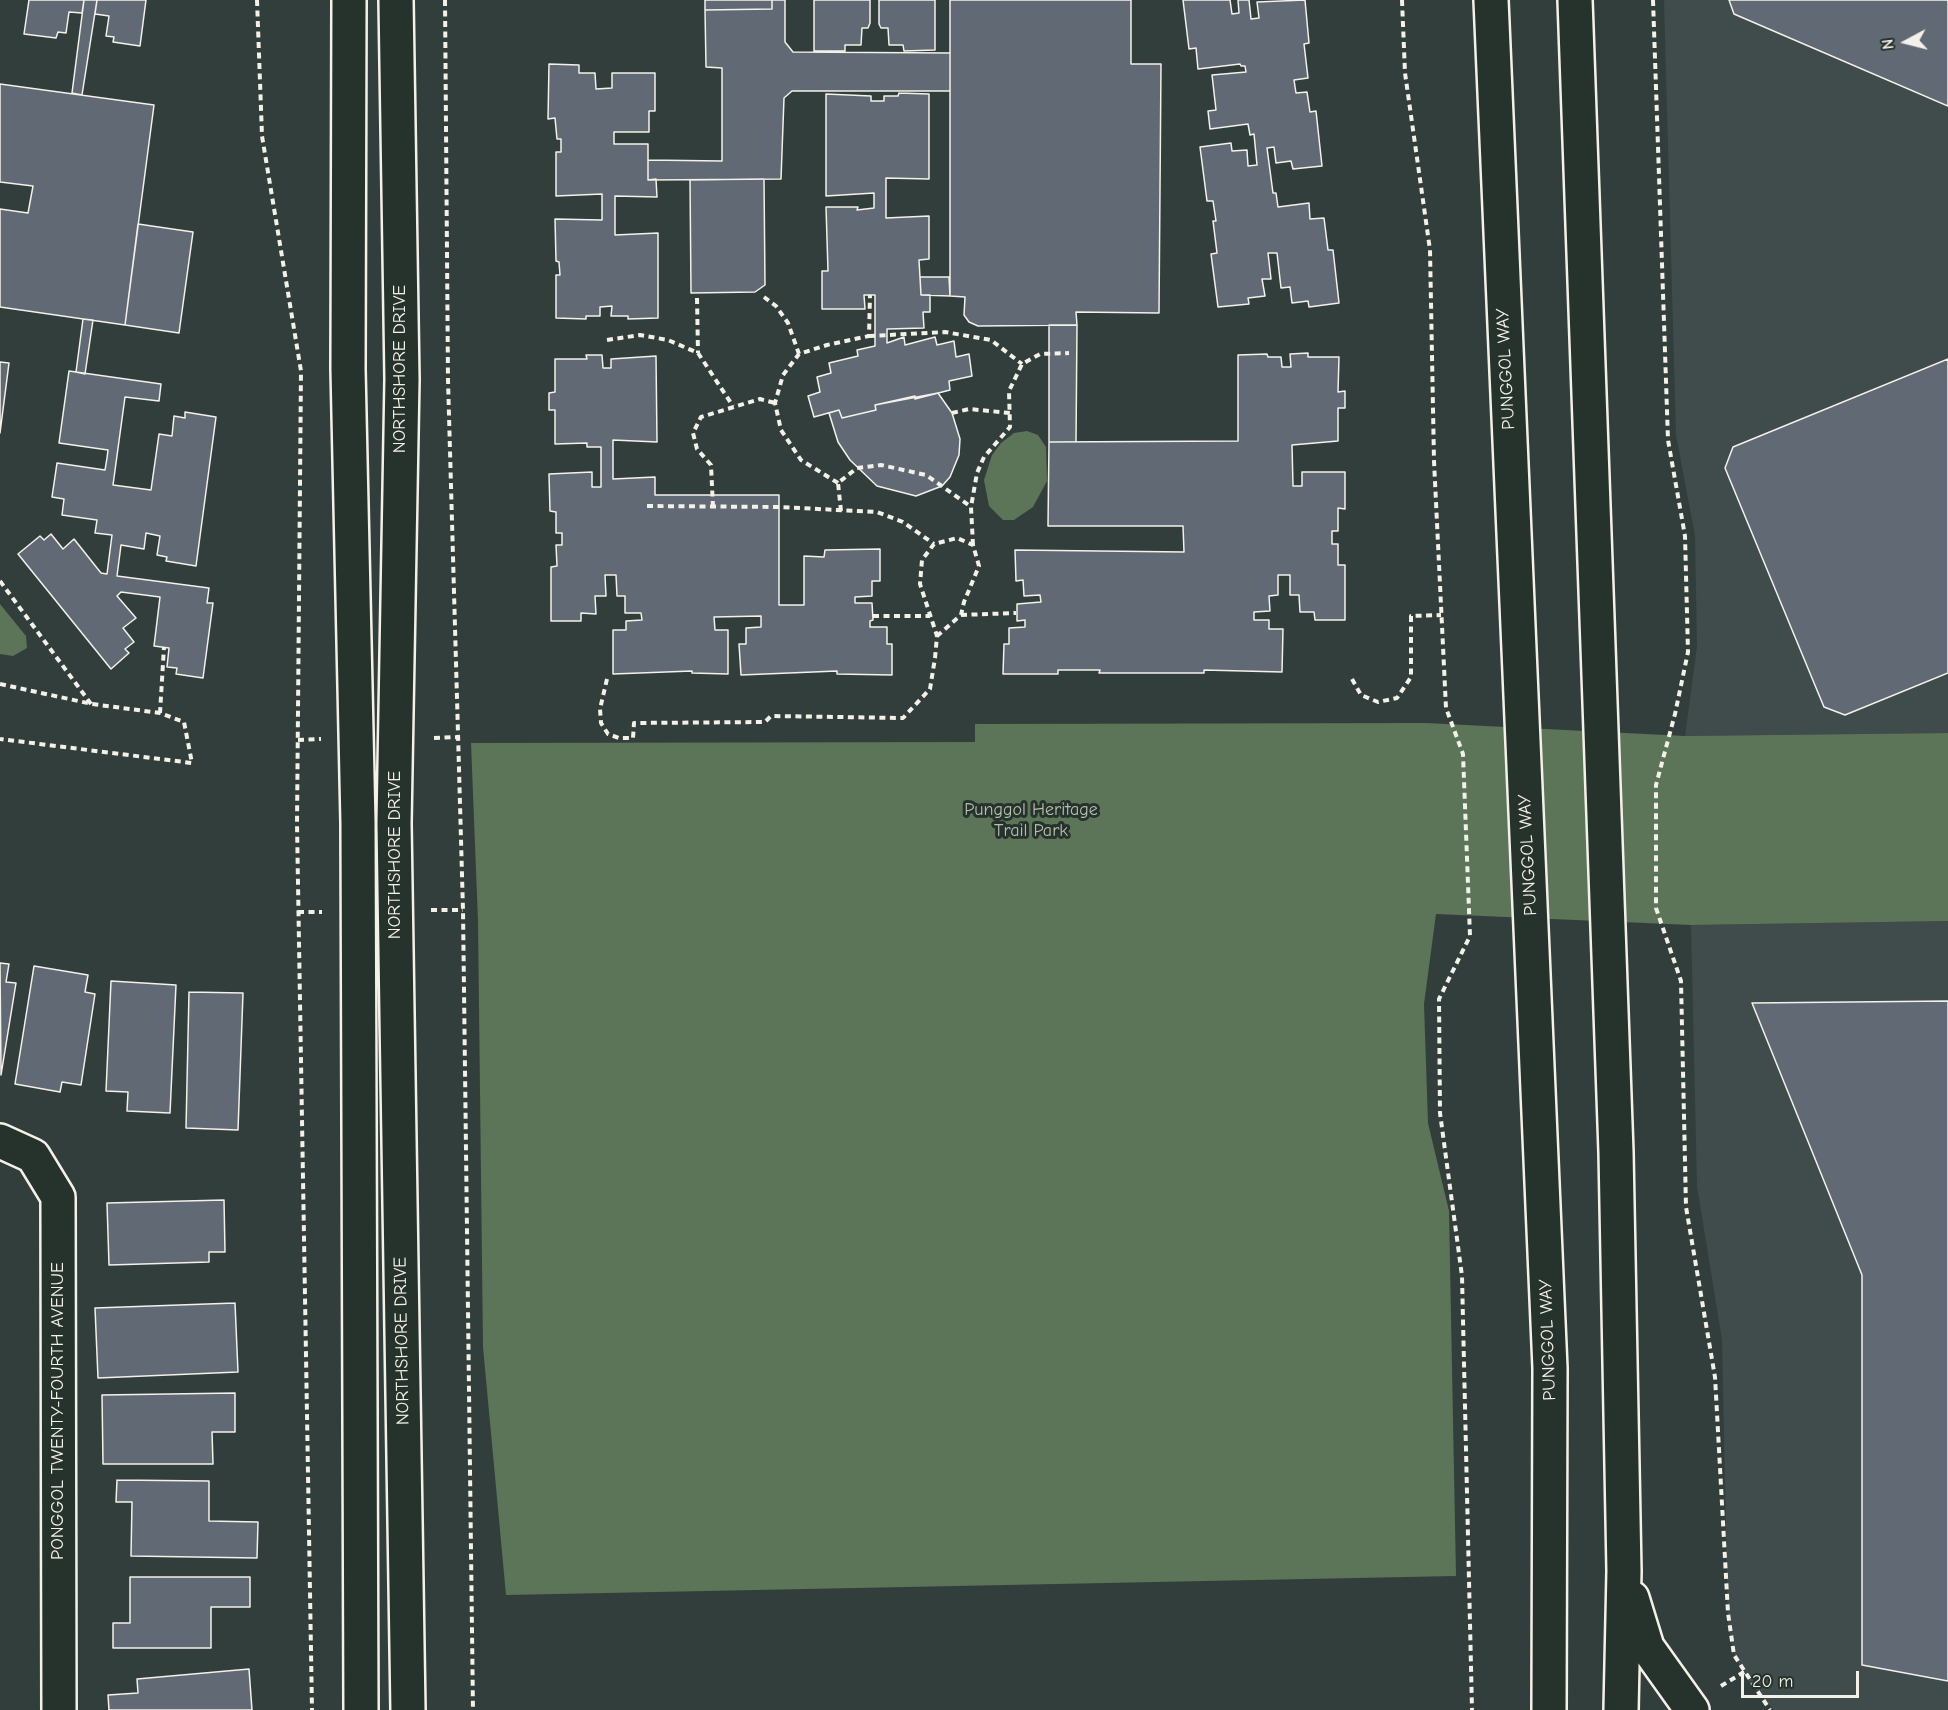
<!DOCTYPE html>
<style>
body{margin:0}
#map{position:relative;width:1948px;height:1710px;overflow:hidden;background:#323e3b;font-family:"Comic Neue",sans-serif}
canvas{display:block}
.north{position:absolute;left:1876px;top:12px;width:60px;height:60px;-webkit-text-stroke:4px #26332d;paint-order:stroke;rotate:263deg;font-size:16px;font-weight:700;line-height:24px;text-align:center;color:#f4f1e8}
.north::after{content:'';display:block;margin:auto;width:21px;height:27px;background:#f4f1e8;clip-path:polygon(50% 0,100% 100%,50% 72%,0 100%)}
.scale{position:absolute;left:1741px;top:1671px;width:118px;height:27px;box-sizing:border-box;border:3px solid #f4f1e8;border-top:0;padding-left:8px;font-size:18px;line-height:21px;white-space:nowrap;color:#f4f1e8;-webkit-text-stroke:4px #26332d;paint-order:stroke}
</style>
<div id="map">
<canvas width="1948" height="1710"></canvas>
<div class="north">N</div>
<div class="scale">20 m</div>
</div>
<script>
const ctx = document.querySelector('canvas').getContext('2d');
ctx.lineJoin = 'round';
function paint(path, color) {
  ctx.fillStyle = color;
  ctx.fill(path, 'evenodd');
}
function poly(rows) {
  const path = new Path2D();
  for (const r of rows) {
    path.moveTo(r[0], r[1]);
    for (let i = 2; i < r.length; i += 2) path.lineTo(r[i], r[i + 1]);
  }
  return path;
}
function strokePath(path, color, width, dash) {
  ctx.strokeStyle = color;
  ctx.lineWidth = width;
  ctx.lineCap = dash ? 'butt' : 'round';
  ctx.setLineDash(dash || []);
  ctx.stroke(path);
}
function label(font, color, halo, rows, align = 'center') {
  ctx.font = font + ' "Comic Neue",sans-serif';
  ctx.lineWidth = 6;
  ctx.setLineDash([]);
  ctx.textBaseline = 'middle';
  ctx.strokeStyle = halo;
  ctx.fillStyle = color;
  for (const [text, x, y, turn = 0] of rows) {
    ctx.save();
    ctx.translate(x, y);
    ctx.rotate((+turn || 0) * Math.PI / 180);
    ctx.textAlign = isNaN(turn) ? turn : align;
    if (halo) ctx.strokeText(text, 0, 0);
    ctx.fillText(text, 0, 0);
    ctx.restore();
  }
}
const built = poly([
 [1664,0,1948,0,1948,733,1685,736,1697,647,1695,536,1676,435],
 [1948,921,1948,1710,1774,1710,1745,1677,1733,1652,1728,1623,1722,1340,1697,1186,1691,925]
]);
const green = poly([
 [1027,431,1038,435,1046,447,1047,481,1033,507,1014,520,1003,520,989,506,984,480,992,455,1001,443,1014,433],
 [0,604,26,636,27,648,13,656,0,654],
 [1426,723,1685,736,1948,733,1948,921,1691,925,1436,914,1424,1004,1428,1123,1449,1211,1456,1576,506,1595,483,1347,478,921,471,743,975,742,975,724]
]);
const building = poly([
 [29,0,84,0,82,13,69,12,66,33,58,32,56,38,24,34,29,0],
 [84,0,97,0,82,95,72,93,84,0],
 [97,0,146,0,140,46,113,42,114,37,106,36,109,16,95,14,97,0],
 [705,0,772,0,772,9,705,10,705,0],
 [772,0,785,0,785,42,793,52,950,53,950,91,792,91,784,98,781,179,648,180,648,160,722,161,722,68,706,67,705,10,772,9,772,0],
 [814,0,870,0,870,23,868,28,862,28,861,45,845,45,845,51,814,51,814,0],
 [879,0,935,0,935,50,904,51,903,45,889,45,888,28,881,28,879,24,879,0],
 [950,0,1131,0,1131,64,1161,64,1159,313,1076,312,1077,325,978,326,969,322,964,315,965,297,950,296,950,0],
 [1183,0,1230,0,1232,14,1239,13,1238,0,1249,0,1251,19,1259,18,1257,2,1305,0,1309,43,1304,44,1308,78,1294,80,1296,93,1307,92,1310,112,1316,111,1322,166,1293,169,1291,161,1276,163,1274,147,1267,148,1273,193,1276,193,1278,207,1309,203,1310,219,1324,218,1328,250,1333,250,1339,303,1309,307,1308,301,1292,303,1290,287,1281,288,1277,253,1268,253,1271,279,1262,279,1265,296,1248,298,1249,304,1218,307,1211,254,1217,253,1213,221,1216,221,1213,201,1207,201,1200,147,1231,143,1232,151,1247,150,1248,166,1257,165,1254,134,1250,135,1248,124,1210,129,1208,111,1216,110,1212,75,1246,72,1245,66,1241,66,1240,64,1198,69,1196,48,1189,49,1183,0],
 [1729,0,1948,0,1948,106,1734,14,1729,0],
 [549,64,579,65,579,73,595,73,596,89,612,88,612,73,655,73,655,111,649,111,649,132,614,132,614,144,648,144,648,180,656,179,657,197,615,196,615,235,658,233,658,318,628,319,628,316,611,316,612,306,600,307,600,316,586,316,586,319,556,318,556,275,560,275,559,262,556,261,555,219,602,220,602,194,556,196,556,152,561,152,561,139,557,139,555,118,548,119,549,64],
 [0,84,154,105,125,325,0,307,0,209,28,213,33,186,0,182,0,84],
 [899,93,929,94,929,179,886,178,886,218,929,216,929,259,919,260,921,295,930,295,930,312,923,312,924,328,887,329,887,343,904,337,905,345,935,337,937,345,954,341,956,357,969,354,972,376,949,381,950,390,915,399,915,396,875,405,876,410,842,418,839,410,814,417,808,396,820,392,817,377,831,373,829,363,858,356,857,350,875,346,875,295,864,295,865,309,822,309,822,271,828,271,826,207,858,207,857,210,874,208,874,193,826,196,826,94,871,96,871,101,884,101,884,96,898,96,899,93],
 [764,179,765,285,755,292,691,293,690,180,764,179],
 [138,224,193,232,179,333,125,325,138,224],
 [920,277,949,277,950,296,921,295,920,277],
 [83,319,93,320,85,374,76,372,83,319],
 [1049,325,1077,325,1076,442,1049,442,1049,325],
 [1308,353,1308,357,1339,357,1338,392,1345,391,1345,408,1338,408,1338,441,1292,445,1293,486,1302,486,1302,472,1345,472,1345,509,1338,508,1338,531,1332,531,1332,544,1338,544,1338,565,1345,565,1345,620,1315,620,1314,612,1300,612,1299,595,1290,595,1290,575,1278,575,1278,595,1269,596,1270,611,1254,612,1254,620,1269,620,1269,629,1283,629,1282,672,1204,670,1204,673,1099,673,1100,670,1058,670,1058,674,1003,674,1004,644,1009,644,1009,628,1025,627,1025,620,1017,621,1017,604,1041,602,1040,595,1024,596,1023,580,1016,581,1015,550,1184,552,1183,526,1048,526,1049,442,1238,441,1238,355,1267,354,1268,357,1281,357,1282,367,1291,367,1290,354,1308,353],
 [586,355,602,355,603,368,611,368,611,359,656,356,657,442,613,440,613,479,655,477,655,495,779,495,779,605,804,605,804,556,824,557,825,550,880,549,880,581,872,581,872,596,855,597,855,603,872,603,873,620,870,621,870,627,887,627,887,644,892,644,892,675,837,674,837,671,741,675,739,644,746,644,746,628,761,627,761,616,714,617,715,630,728,630,728,674,692,673,692,671,613,674,613,630,626,630,626,621,642,620,641,613,625,613,625,596,617,596,616,575,605,575,606,596,595,596,596,614,581,613,581,621,551,621,551,567,557,566,556,545,562,545,562,533,556,533,556,512,550,511,549,474,592,472,592,487,601,487,601,447,587,447,587,443,555,444,555,410,549,410,549,393,555,392,555,359,587,359,586,355],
 [1948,359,1948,673,1845,715,1824,707,1725,468,1733,447,1948,359],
 [0,362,9,363,0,433,0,362],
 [69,371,161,384,159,401,125,397,113,485,151,490,159,434,172,436,174,416,185,418,185,412,216,417,196,566,166,561,167,557,157,555,160,536,146,533,144,549,121,545,117,576,209,588,207,603,213,603,203,678,176,674,177,668,167,667,169,648,154,646,160,597,121,592,117,596,136,618,123,628,134,642,125,649,129,653,111,669,18,554,40,536,44,540,51,534,63,549,74,539,101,573,107,574,112,535,95,533,97,520,62,515,64,499,52,497,57,463,105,470,107,458,108,450,59,443,69,371],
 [938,393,952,413,960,439,959,455,950,477,942,486,916,496,877,486,850,460,838,442,829,413,839,410,842,418,876,410,875,405,938,393],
 [0,963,9,964,6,982,16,983,1,1075,0,963],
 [34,966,88,975,85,992,95,994,81,1085,62,1082,60,1092,15,1084,34,966],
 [111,981,176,985,170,1113,127,1111,128,1092,106,1091,111,981],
 [189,992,243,993,238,1130,186,1128,189,992],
 [1948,1001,1948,1681,1862,1665,1862,1275,1752,1003,1948,1001],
 [224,1200,225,1252,209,1252,209,1262,109,1265,107,1203,224,1200],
 [235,1303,238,1372,98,1378,95,1308,235,1303],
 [235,1393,235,1432,212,1432,213,1464,103,1464,102,1395,235,1393],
 [117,1480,209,1481,209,1521,258,1522,257,1558,131,1556,132,1502,116,1502,117,1480],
 [130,1577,250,1577,250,1607,211,1607,211,1648,113,1648,113,1623,130,1623,130,1577],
 [249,1669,252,1710,109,1710,108,1695,138,1693,137,1679,249,1669]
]);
const path = poly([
 [257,0,262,136,301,371,297,824,312,1710],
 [445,0,448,380,463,910,473,1710],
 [1402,0,1405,73,1430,250,1434,461,1446,708,1463,754,1470,936,1439,999,1440,1113,1462,1276,1472,1710],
 [1653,0,1668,440,1685,536,1688,652,1675,714,1656,785,1656,908,1681,981,1686,1207,1715,1377,1728,1613,1734,1655,1770,1710],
 [764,297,776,306,788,323,799,354],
 [697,298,698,353],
 [869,336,945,332,991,340,1022,364],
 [607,340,640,335,668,340,698,353,733,406],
 [952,413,969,409,1010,413],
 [838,483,801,460,781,430,775,403,783,375,799,354,827,345,869,336,870,295],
 [647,506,779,507,877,512,903,522,934,544],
 [713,507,711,465,697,449,693,433,701,417,760,399,775,403],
 [841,511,838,483,857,468,881,465,926,475,970,506],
 [973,545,971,507,977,473,984,457,1010,427,1009,391,1022,364,1040,354,1069,353],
 [0,581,91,704],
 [961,615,1016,613],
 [873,616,930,616],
 [607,679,600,709,601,723,608,734,619,738,633,738,634,723,765,722,771,716,903,718,930,689,935,658,937,636,920,584,922,560,934,544,957,538,973,545,979,566,964,602,961,615,937,636],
 [1352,679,1361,695,1378,702,1397,698,1411,677,1411,616,1441,615],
 [0,684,92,704,160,713,184,722,192,763,0,739],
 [160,713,164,647],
 [434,738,459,737],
 [298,740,321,739],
 [431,910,463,910],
 [298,912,322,912],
 [1721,1686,1744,1672]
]);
const street = poly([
 [349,0,348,369,358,823,361,1710],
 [396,0,402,379,394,823,408,1710],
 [0,1141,33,1156,58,1197,59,1710]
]);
const secondary = poly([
 [1491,0,1550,1368,1549,1710],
 [1575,0,1616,1152,1624,1571,1621,1710],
 [1632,1598,1647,1647,1692,1710]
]);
const streetNames = [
 ["NORTHSHORE DRIVE",400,369,-90],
 ["PUNGGOL WAY",1506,369,-93],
 ["NORTHSHORE DRIVE",395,855,-90],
 ["PUNGGOL WAY",1528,855,-93],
 ["PUNGGOL WAY",1548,1340,-92],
 ["NORTHSHORE DRIVE",402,1341,-91],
 ["PONGGOL TWENTY-FOURTH AVENUE",58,1411,-90]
];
const parkNames = [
 ["Punggol Heritage",1031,810],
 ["Trail Park",1031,831]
];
paint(built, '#404b4c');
paint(green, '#5c7458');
paint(building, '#616a74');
strokePath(building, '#f4f1e8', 1.5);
strokePath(street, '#f4f1e8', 38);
strokePath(secondary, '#f4f1e8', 38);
strokePath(path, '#f4f1e8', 4, [6, 4.5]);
strokePath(street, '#26332d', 33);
strokePath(secondary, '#26332d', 33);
label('18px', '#f4f1e8', '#26332d', streetNames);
label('18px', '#b7bfae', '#26332d', parkNames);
</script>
